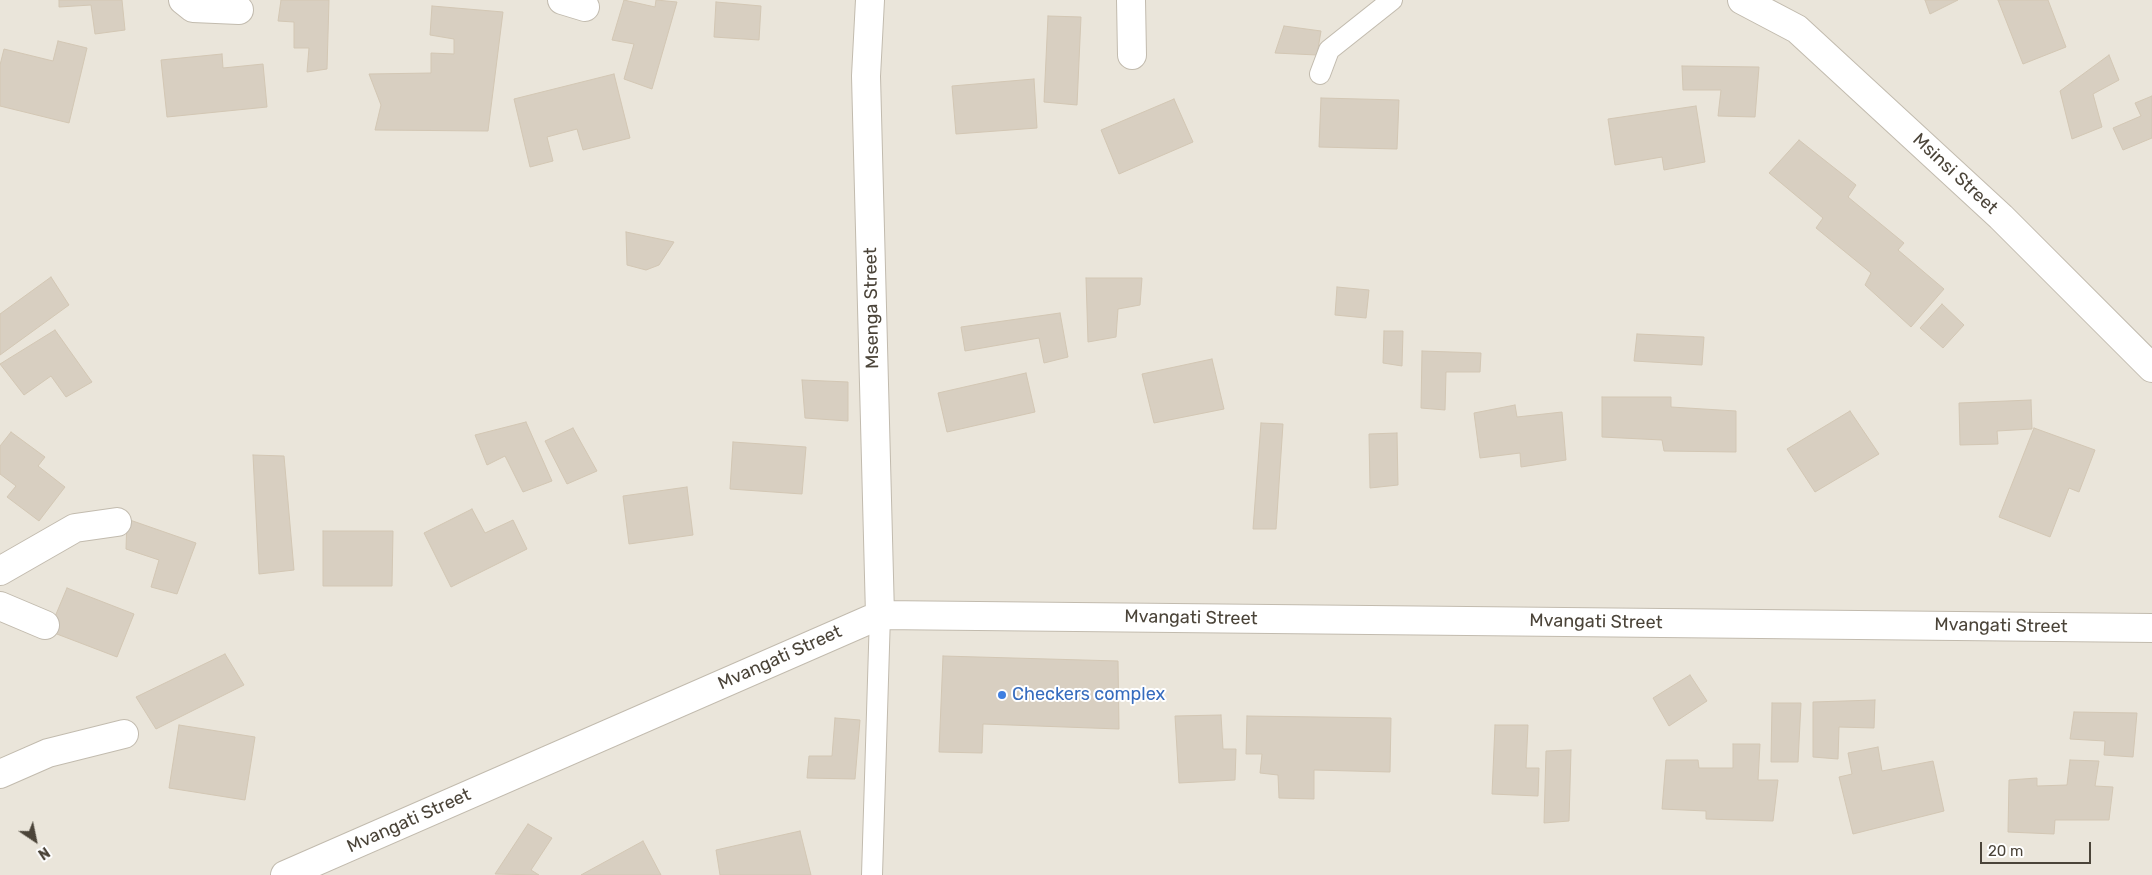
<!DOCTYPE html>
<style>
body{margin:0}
#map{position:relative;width:2152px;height:875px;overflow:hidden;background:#f6f3ec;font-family:Rubik,sans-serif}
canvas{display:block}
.north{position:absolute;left:10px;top:815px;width:50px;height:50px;-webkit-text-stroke:4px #fff;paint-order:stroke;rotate:146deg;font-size:14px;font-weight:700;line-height:20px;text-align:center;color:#4b4439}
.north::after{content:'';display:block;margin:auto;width:18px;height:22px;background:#4b4439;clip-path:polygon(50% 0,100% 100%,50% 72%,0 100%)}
.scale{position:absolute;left:1980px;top:842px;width:111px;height:22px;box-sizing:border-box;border:2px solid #4b4439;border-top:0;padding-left:6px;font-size:15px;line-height:18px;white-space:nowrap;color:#4b4439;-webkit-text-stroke:4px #fff;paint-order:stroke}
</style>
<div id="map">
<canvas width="2152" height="875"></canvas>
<div class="north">N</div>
<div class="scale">20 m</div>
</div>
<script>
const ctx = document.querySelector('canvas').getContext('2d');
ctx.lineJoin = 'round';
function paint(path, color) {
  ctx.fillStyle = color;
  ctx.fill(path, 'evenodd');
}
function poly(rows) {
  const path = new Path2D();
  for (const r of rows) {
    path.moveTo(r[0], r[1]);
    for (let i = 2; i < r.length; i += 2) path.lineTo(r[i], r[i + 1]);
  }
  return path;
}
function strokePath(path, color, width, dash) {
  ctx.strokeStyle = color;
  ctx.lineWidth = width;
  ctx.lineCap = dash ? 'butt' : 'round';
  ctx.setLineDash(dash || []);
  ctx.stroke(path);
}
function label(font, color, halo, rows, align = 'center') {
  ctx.font = font + ' Rubik,sans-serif';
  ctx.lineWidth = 4;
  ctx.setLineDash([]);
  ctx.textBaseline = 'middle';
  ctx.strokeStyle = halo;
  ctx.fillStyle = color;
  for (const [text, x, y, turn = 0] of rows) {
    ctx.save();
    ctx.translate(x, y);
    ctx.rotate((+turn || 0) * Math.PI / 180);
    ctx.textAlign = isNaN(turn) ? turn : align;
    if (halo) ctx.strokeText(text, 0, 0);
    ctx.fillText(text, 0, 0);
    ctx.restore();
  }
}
const residential = poly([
 [0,0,2152,0,2152,875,0,875]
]);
const building = poly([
 [59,0,122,0,125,30,95,34,91,5,59,7,59,0],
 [281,0,329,0,327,69,307,72,309,48,294,48,294,22,278,21,281,0],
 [624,0,655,7,656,0,677,2,652,89,624,79,634,44,612,40,624,0],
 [1925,0,1958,0,1930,14,1925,0],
 [1998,0,2048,0,2066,47,2023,64,1998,0],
 [716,2,761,6,759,40,714,37,716,2],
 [432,6,503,12,488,131,375,130,381,105,369,74,431,73,431,53,454,54,454,39,430,35,432,6],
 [1048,16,1081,17,1077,105,1044,102,1048,16],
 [1284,26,1321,31,1317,55,1275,53,1284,26],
 [58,41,87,48,69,123,0,106,0,65,4,49,53,61,58,41],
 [222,54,223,68,263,64,267,107,167,117,161,60,222,54],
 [2109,55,2119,80,2093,94,2102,127,2072,139,2060,91,2109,55],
 [1682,66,1759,67,1755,117,1718,116,1721,90,1683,90,1682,66],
 [614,74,630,138,583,150,577,129,547,137,553,161,530,167,514,99,614,74],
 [1034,79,1037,128,956,134,952,86,1034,79],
 [2152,96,2152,138,2123,150,2113,128,2141,116,2135,103,2152,96],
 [1321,98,1399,100,1397,149,1319,147,1321,98],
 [1174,99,1193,142,1119,174,1101,130,1174,99],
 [1696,106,1705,162,1664,170,1662,157,1615,165,1608,119,1696,106],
 [1799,140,1856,185,1848,197,1904,243,1898,250,1944,289,1911,327,1865,285,1871,273,1816,228,1823,218,1769,173,1799,140],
 [626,232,674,242,659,265,646,270,627,265,626,232],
 [51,277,69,305,0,355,0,314,51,277],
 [1086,278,1142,278,1140,305,1118,309,1116,337,1088,342,1086,278],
 [1337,287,1369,290,1366,318,1335,315,1337,287],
 [1942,304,1964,325,1943,348,1920,328,1942,304],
 [1060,313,1068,357,1044,363,1039,338,965,351,961,327,1060,313],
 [55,330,92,382,66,397,51,376,24,395,0,364,55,330],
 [1384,331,1403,331,1402,366,1383,363,1384,331],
 [1637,334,1704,337,1702,365,1634,361,1637,334],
 [1422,351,1481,353,1480,372,1446,372,1445,410,1421,408,1422,351],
 [1212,359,1224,409,1154,423,1142,374,1212,359],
 [1026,373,1035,412,947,432,938,393,1026,373],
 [802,380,848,382,848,421,805,418,802,380],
 [1602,397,1671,397,1671,407,1736,411,1736,452,1664,451,1662,440,1602,437,1602,397],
 [2031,400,2032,429,1997,431,1998,444,1960,445,1959,403,2031,400],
 [1515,405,1517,417,1562,412,1566,460,1521,467,1520,453,1480,458,1474,413,1515,405],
 [1850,411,1879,454,1815,492,1787,449,1850,411],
 [526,422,552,481,523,492,505,456,487,465,475,435,526,422],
 [1261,423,1283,424,1276,529,1253,529,1261,423],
 [573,428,597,471,567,484,545,441,573,428],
 [2034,428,2095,450,2079,492,2069,488,2050,537,1999,517,2034,428],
 [11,432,45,457,38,466,65,487,39,521,7,497,16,486,0,474,0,446,11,432],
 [1397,433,1398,485,1370,488,1369,434,1397,433],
 [733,442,806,447,802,494,730,489,733,442],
 [253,455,284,456,294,570,259,574,253,455],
 [687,487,693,535,629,544,623,496,687,487],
 [472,509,485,533,513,520,527,549,451,587,424,533,472,509],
 [127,519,196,543,177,594,151,587,159,560,126,549,127,519],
 [323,531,393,531,392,586,323,586,323,531],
 [67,588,134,614,117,657,49,631,67,588],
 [225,654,244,685,156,729,136,697,225,654],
 [943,656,1118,661,1119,729,983,724,982,753,939,752,943,656],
 [1690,675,1707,701,1669,726,1653,698,1690,675],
 [1875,700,1874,728,1839,727,1838,759,1813,757,1813,702,1875,700],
 [1772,703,1801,703,1798,762,1771,762,1772,703],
 [2074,712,2137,713,2133,757,2104,755,2105,741,2070,739,2074,712],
 [1221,715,1223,749,1236,749,1235,780,1179,783,1175,716,1221,715],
 [1247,716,1391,718,1390,772,1314,770,1314,799,1279,798,1278,775,1260,773,1262,754,1246,754,1247,716],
 [835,718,860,720,855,779,807,778,809,756,832,756,835,718],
 [179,725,255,737,245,800,169,788,179,725],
 [1495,725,1528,725,1526,768,1539,768,1538,796,1492,794,1495,725],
 [1733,744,1760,744,1758,780,1778,780,1773,821,1706,819,1706,811,1662,809,1666,760,1698,760,1699,768,1733,768,1733,744],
 [1878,747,1882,771,1933,761,1944,811,1853,834,1839,777,1852,774,1848,753,1878,747],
 [1571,750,1569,821,1544,823,1546,751,1571,750],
 [2070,760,2099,761,2095,786,2113,787,2109,820,2055,820,2054,834,2008,832,2009,780,2037,778,2037,786,2067,785,2070,760],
 [528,824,552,838,531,870,539,875,495,874,528,824],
 [800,831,811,875,720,875,716,850,800,831],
 [643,841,661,875,581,875,643,841]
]);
const lane = poly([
 [1320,74,1329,50,1392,0],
 [872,875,880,615]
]);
const street = poly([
 [183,0,193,8,239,10],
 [562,0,585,7],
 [870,0,866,76,880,615],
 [1131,0,1132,55],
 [1742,0,1797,29,2001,217,2152,368],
 [0,571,75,528,117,522],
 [0,606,45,625],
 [0,774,48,753,124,734],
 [285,875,880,615,2152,628]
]);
const markers = [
 [1002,695,5,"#3f7fe0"]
];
const streetNames = [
 ["Msinsi Street",1955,174,43],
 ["Msenga Street",872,308,-91],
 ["Mvangati Street",1191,618,1],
 ["Mvangati Street",1596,622,1],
 ["Mvangati Street",2001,626,1],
 ["Mvangati Street",780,658,-24],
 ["Mvangati Street",409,821,-24]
];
const shopNames = [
 ["Checkers complex",1012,695]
];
paint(residential, '#eae5da');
paint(building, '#d8cfc1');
strokePath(building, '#d3c7b4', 1);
strokePath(lane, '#c2bbae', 22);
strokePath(street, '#c2bbae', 30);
strokePath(lane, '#fff', 20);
strokePath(street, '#fff', 28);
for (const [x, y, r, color] of markers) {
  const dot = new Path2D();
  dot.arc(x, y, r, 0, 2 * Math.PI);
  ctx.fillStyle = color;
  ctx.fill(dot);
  strokePath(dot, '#fff', 2);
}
label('18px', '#4b4439', '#fff', streetNames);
label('18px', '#366cbe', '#fff', shopNames, 'left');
</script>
